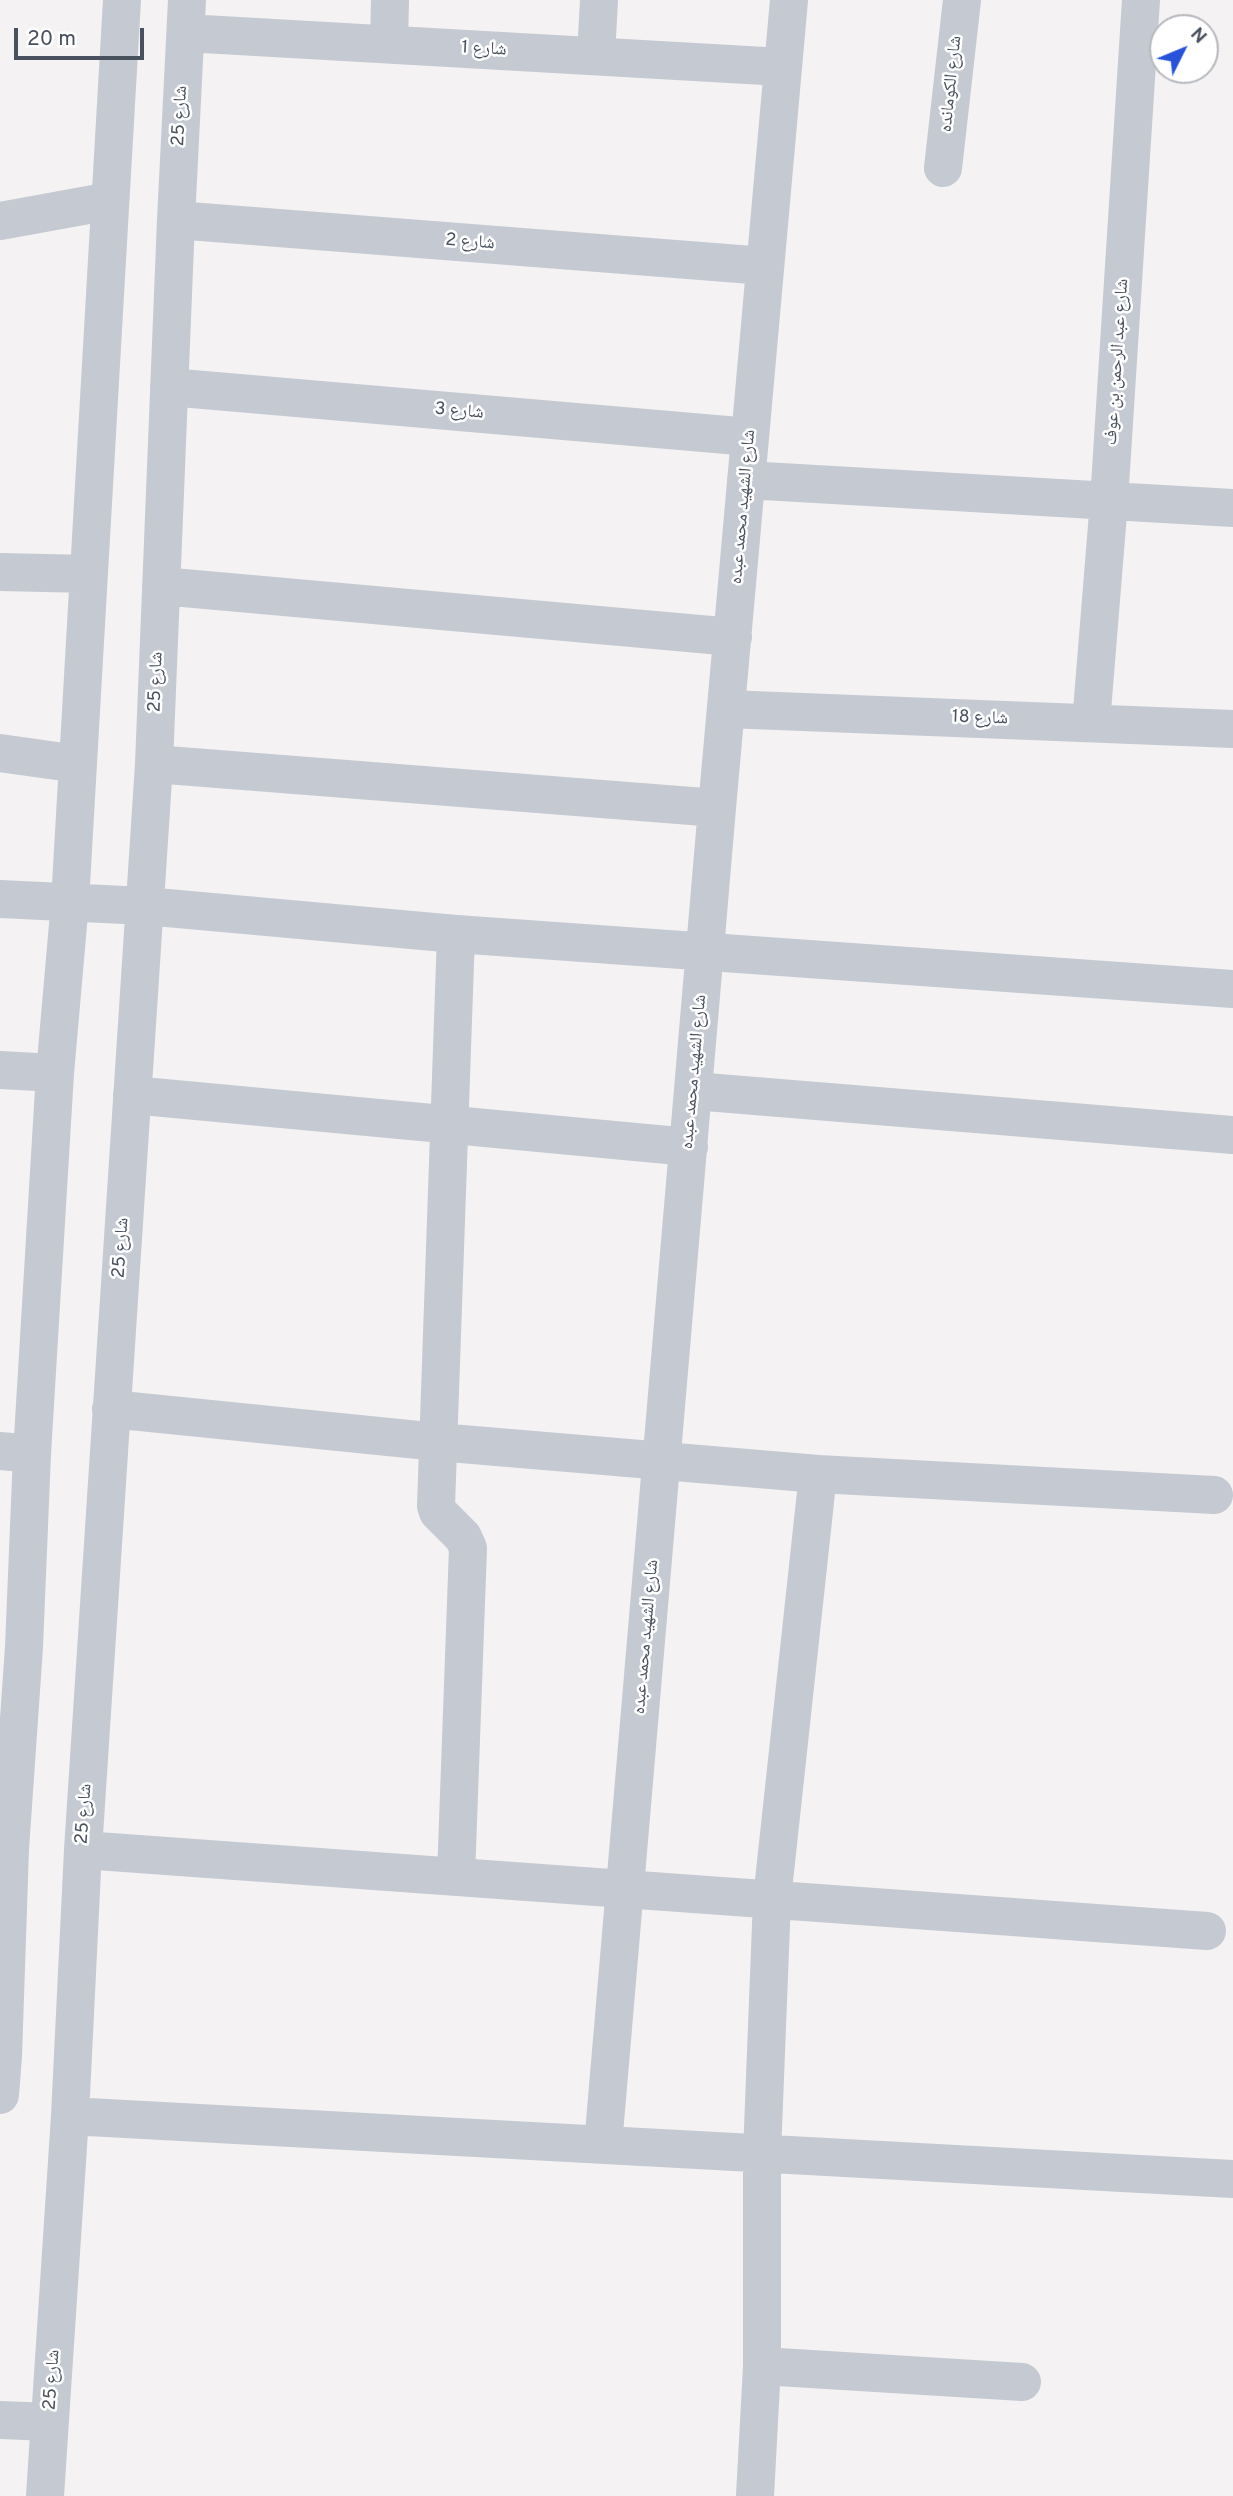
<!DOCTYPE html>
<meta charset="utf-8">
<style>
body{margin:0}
#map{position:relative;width:1233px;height:2496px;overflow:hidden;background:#f4f2f2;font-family:Overpass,sans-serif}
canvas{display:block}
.north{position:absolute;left:1149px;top:14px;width:70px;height:70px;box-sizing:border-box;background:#fff;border:2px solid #b7b9bf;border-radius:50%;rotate:47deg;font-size:19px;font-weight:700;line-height:28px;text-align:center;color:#4a515e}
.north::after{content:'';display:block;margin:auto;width:24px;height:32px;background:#2653da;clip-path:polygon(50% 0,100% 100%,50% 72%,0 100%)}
.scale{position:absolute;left:14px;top:28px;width:130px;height:32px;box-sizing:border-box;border:4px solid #4a515e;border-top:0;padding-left:9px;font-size:21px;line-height:24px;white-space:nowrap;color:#4a515e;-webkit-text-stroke:5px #fff;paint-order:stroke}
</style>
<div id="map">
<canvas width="1233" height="2496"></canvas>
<div class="north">N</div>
<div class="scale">20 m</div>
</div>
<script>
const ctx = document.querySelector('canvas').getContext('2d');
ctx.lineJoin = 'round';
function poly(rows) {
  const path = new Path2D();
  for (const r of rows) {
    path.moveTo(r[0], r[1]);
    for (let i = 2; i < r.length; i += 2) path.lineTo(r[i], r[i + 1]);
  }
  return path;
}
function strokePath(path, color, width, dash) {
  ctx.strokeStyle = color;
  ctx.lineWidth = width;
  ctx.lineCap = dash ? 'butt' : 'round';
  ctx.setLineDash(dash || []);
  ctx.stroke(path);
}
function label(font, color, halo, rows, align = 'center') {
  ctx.font = font + ' Overpass,"Noto Naskh Arabic",sans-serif';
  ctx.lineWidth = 5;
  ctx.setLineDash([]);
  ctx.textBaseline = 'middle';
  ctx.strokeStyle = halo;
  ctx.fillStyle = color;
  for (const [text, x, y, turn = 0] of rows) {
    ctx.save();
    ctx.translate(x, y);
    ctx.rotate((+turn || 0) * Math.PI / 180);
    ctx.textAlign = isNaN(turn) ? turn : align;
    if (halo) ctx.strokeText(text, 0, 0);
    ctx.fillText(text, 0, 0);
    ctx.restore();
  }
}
const street = poly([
 [186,33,782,67],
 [389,44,390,0],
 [596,56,599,0],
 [943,168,962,0],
 [176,220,765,266],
 [0,221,110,201],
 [169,387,750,437],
 [746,480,1233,508],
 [0,572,89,574],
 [161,586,733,637],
 [727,709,1233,729],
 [1091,723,1109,501,1141,0],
 [0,753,78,764],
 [154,764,717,808],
 [0,899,145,906,456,934,1233,989],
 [0,1070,55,1073],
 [694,1091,1233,1135],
 [132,1095,689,1147],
 [111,1409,438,1442,818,1474,1214,1495],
 [0,1451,32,1454],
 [83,1850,1207,1931],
 [456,1876,468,1548,463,1537,438,1512,436,1506,456,934],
 [0,2095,3,2056,10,1849,24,1647,32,1454,55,1073,70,902,122,0],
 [70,2116,1233,2179],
 [603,2145,717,808,789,0],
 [762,2366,1022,2382],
 [0,2420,50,2422],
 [45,2496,70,2116,83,1850,154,764,176,220,187,0],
 [755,2496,762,2366,762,2154,772,1899,818,1474]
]);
const streetNames = [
 ["شارع 1",484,50,3],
 ["شارع الكومانده",952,84,-84],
 ["شارع 25",181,116,-87],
 ["شارع 2",470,243,4],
 ["شارع عبد الرحمن بن عوف",1118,362,-86],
 ["شارع 3",459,412,5],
 ["شارع الشهيد محمد عبده",744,507,-85],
 ["شارع 25",157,682,-88],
 ["شارع 18",980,719,2],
 ["شارع الشهيد محمد عبده",695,1072,-85],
 ["شارع 25",122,1248,-86],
 ["شارع الشهيد محمد عبده",647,1637,-85],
 ["شارع 25",85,1814,-86],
 ["شارع 25",53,2380,-86]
];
strokePath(street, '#c4c9d2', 38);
label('18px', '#4a515e', '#fff', streetNames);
</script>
